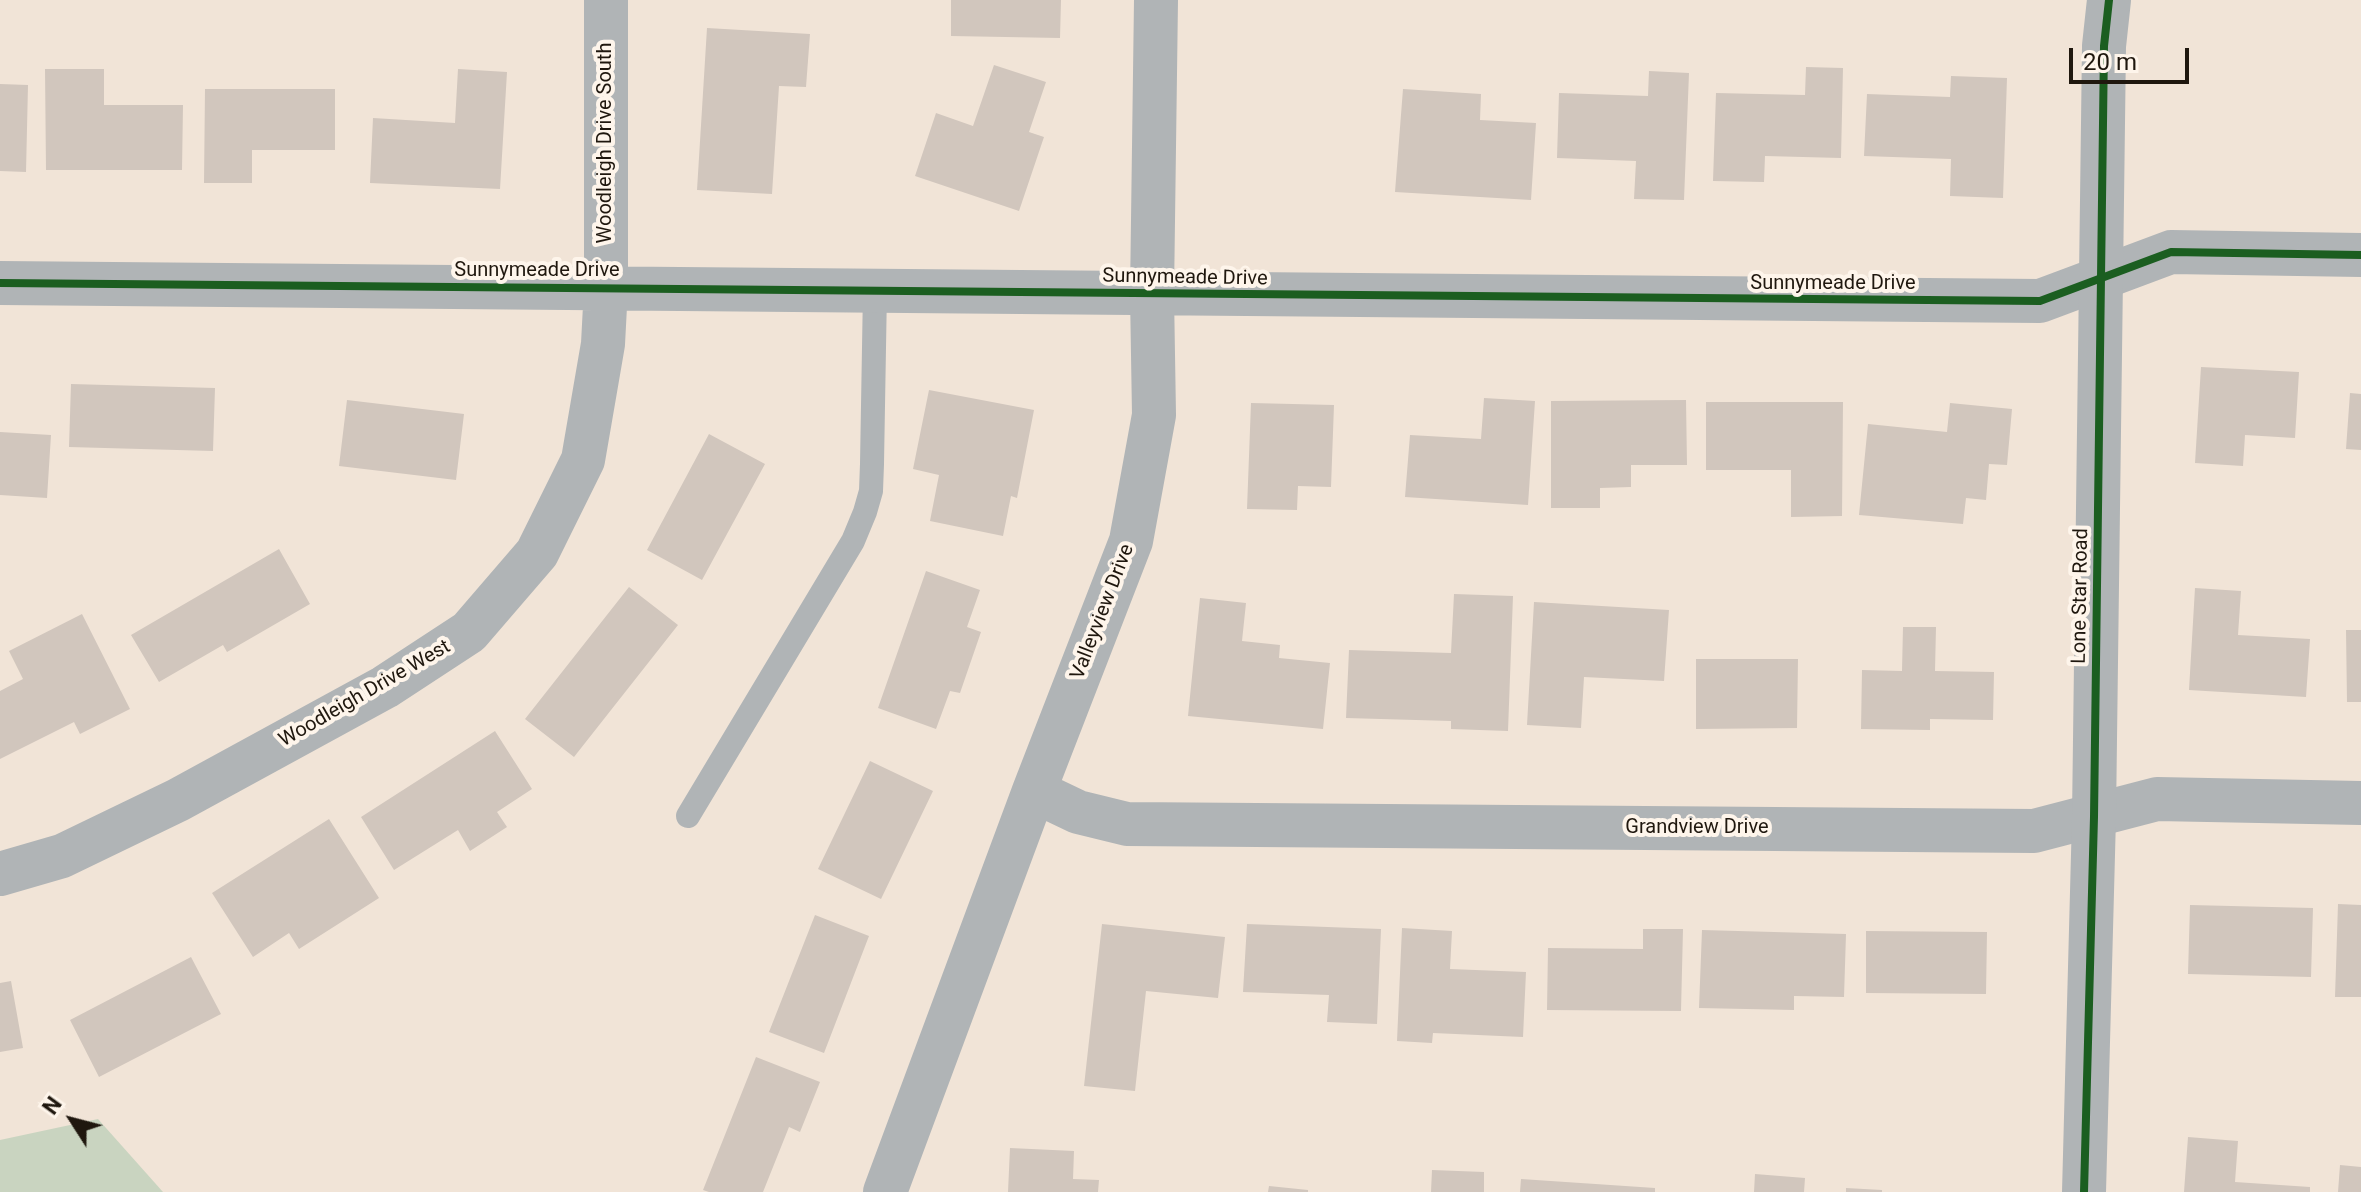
<!DOCTYPE html>
<style>
body{margin:0}
#map{position:relative;width:2361px;height:1192px;overflow:hidden;background:#f1e4d7;font-family:Roboto,sans-serif}
canvas{display:block}
.north{position:absolute;left:32px;top:1080px;width:80px;height:80px;-webkit-text-stroke:6px #fef5eb;paint-order:stroke;rotate:306deg;font-size:22px;font-weight:700;line-height:32px;text-align:center;color:#1f170e}
.north::after{content:'';display:block;margin:auto;width:28px;height:36px;background:#1f170e;clip-path:polygon(50% 0,100% 100%,50% 72%,0 100%)}
.scale{position:absolute;left:2069px;top:48px;width:120px;height:36px;box-sizing:border-box;border:4px solid #1f170e;border-top:0;padding-left:10px;font-size:24px;line-height:28px;white-space:nowrap;color:#1f170e;-webkit-text-stroke:6px #fef5eb;paint-order:stroke}
</style>
<div id="map">
<canvas width="2361" height="1192"></canvas>
<div class="north">N</div>
<div class="scale">20 m</div>
</div>
<script>
const ctx = document.querySelector('canvas').getContext('2d');
ctx.lineJoin = 'round';
function paint(path, color) {
  ctx.fillStyle = color;
  ctx.fill(path, 'evenodd');
}
function poly(rows) {
  const path = new Path2D();
  for (const r of rows) {
    path.moveTo(r[0], r[1]);
    for (let i = 2; i < r.length; i += 2) path.lineTo(r[i], r[i + 1]);
  }
  return path;
}
function strokePath(path, color, width, dash) {
  ctx.strokeStyle = color;
  ctx.lineWidth = width;
  ctx.lineCap = dash ? 'butt' : 'round';
  ctx.setLineDash(dash || []);
  ctx.stroke(path);
}
function label(font, color, halo, rows, align = 'center') {
  ctx.font = font + ' Roboto,sans-serif';
  ctx.lineWidth = 8;
  ctx.setLineDash([]);
  ctx.textBaseline = 'middle';
  ctx.strokeStyle = halo;
  ctx.fillStyle = color;
  for (const [text, x, y, turn = 0] of rows) {
    ctx.save();
    ctx.translate(x, y);
    ctx.rotate((+turn || 0) * Math.PI / 180);
    ctx.textAlign = isNaN(turn) ? turn : align;
    if (halo) ctx.strokeText(text, 0, 0);
    ctx.fillText(text, 0, 0);
    ctx.restore();
  }
}
const green = poly([
 [98,1119,163,1192,0,1192,0,1140]
]);
const building = poly([
 [951,0,1061,0,1060,38,951,36],
 [707,28,810,34,806,87,779,86,772,194,697,190],
 [994,65,1046,82,1029,132,1044,137,1019,211,915,176,936,113,973,126],
 [1806,67,1843,68,1841,158,1765,156,1764,182,1713,181,1716,93,1805,95],
 [45,69,104,69,104,105,183,105,182,170,46,170],
 [458,69,507,72,500,189,370,183,373,118,455,123],
 [1649,71,1689,73,1684,200,1634,199,1636,161,1557,158,1559,93,1648,96],
 [1951,76,2007,78,2003,198,1950,196,1951,159,1864,156,1867,94,1950,97],
 [0,84,28,85,26,172,0,171],
 [205,89,335,89,335,150,252,150,252,183,204,183],
 [1403,89,1481,94,1480,120,1536,123,1531,200,1395,192],
 [2201,367,2299,372,2295,438,2245,435,2243,466,2195,463],
 [71,384,215,388,213,451,69,447],
 [929,390,1034,410,1017,498,1011,496,1003,536,930,521,939,475,913,469],
 [2350,393,2361,394,2361,450,2346,449],
 [1484,398,1535,401,1528,505,1405,497,1410,435,1481,439],
 [347,400,464,414,456,480,339,466],
 [1686,400,1687,465,1631,465,1631,487,1600,488,1600,508,1551,508,1551,401],
 [1706,402,1843,402,1842,516,1791,517,1791,470,1706,470],
 [1251,403,1334,405,1331,487,1298,486,1297,510,1247,509],
 [1950,403,2012,409,2007,465,1989,464,1986,500,1966,498,1963,524,1859,515,1868,424,1947,432],
 [0,432,51,435,47,498,0,495],
 [709,434,765,464,702,580,647,550],
 [279,549,310,604,227,652,223,645,159,682,131,635],
 [926,571,980,590,967,627,981,632,960,693,950,691,936,729,878,708],
 [629,587,678,625,574,757,525,719],
 [2195,588,2241,591,2238,635,2310,639,2306,697,2189,690],
 [1454,594,1513,596,1508,731,1451,729,1451,721,1346,718,1349,650,1451,653],
 [1200,598,1246,603,1242,641,1280,645,1279,658,1330,663,1323,729,1188,716],
 [1534,602,1669,610,1664,681,1584,677,1581,728,1527,725],
 [82,614,130,709,80,734,74,722,0,759,0,691,23,679,9,651],
 [1903,627,1936,627,1935,671,1994,672,1993,720,1930,719,1930,730,1861,729,1862,670,1902,671],
 [2346,630,2361,630,2361,702,2347,702],
 [1696,659,1798,659,1797,728,1696,729],
 [495,731,532,789,497,812,507,827,470,851,458,830,394,870,361,817],
 [870,761,933,791,881,899,818,869],
 [329,819,379,898,299,949,289,933,253,957,212,893],
 [2338,904,2361,905,2361,997,2335,997],
 [2190,905,2313,908,2311,977,2188,974],
 [815,915,869,936,824,1053,769,1032],
 [1102,924,1225,937,1218,998,1146,991,1135,1091,1084,1086],
 [1247,924,1381,929,1377,1024,1327,1022,1329,995,1243,992],
 [1402,928,1452,931,1450,969,1526,972,1523,1037,1433,1033,1432,1043,1397,1041],
 [1643,929,1683,929,1681,1011,1547,1010,1548,948,1643,949],
 [1702,930,1846,934,1844,997,1794,996,1794,1010,1699,1008],
 [1866,931,1987,932,1986,994,1866,993],
 [191,957,221,1014,99,1077,70,1020],
 [11,981,23,1048,0,1052,0,983],
 [756,1057,820,1082,800,1132,789,1127,763,1192,709,1192,703,1190],
 [2188,1137,2238,1141,2235,1182,2310,1187,2310,1192,2184,1192],
 [1010,1148,1074,1151,1073,1179,1099,1180,1098,1192,1008,1192],
 [2340,1165,2361,1167,2361,1192,2338,1192],
 [1432,1170,1484,1172,1484,1192,1431,1192],
 [1755,1174,1805,1178,1804,1192,1754,1192],
 [1521,1179,1655,1188,1655,1192,1520,1192],
 [1269,1186,1308,1190,1308,1192,1268,1192],
 [1846,1188,1882,1190,1882,1192,1846,1192]
]);
const service = poly([
 [688,816,853,541,865,512,871,491,872,464,875,290]
]);
const minor = poly([
 [0,283,2040,301,2171,252,2361,255],
 [1034,791,1078,812,1127,824,2034,831,2157,799,2361,803],
 [0,874,62,856,178,800,385,687,469,632,537,553,583,460,603,344,606,287,606,0],
 [885,1192,1034,791,1131,541,1154,415,1152,294,1156,0]
]);
const tertiary = poly([
 [2084,1192,2094,817,2104,46,2109,0]
]);
const cycleway = poly([
 [0,283,2040,301,2171,252,2361,255],
 [2084,1192,2094,817,2104,46,2109,0]
]);
const streetNames = [
 ["Woodleigh Drive South",606,143,-90],
 ["Sunnymeade Drive",537,271],
 ["Sunnymeade Drive",1185,278,1],
 ["Sunnymeade Drive",1833,284],
 ["Lone Star Road",2081,596,-89],
 ["Valleyview Drive",1103,612,-69],
 ["Woodleigh Drive West",365,694,-30],
 ["Grandview Drive",1697,828]
];
paint(green, '#c9d4c0');
paint(building, '#d1c6bd');
strokePath(service, '#b0b4b6', 24);
strokePath(minor, '#b0b4b6', 44);
strokePath(tertiary, '#b0b4b6', 44);
strokePath(cycleway, '#1b5e20', 8);
label('20px', '#1f170e', '#fef5eb', streetNames);
</script>
